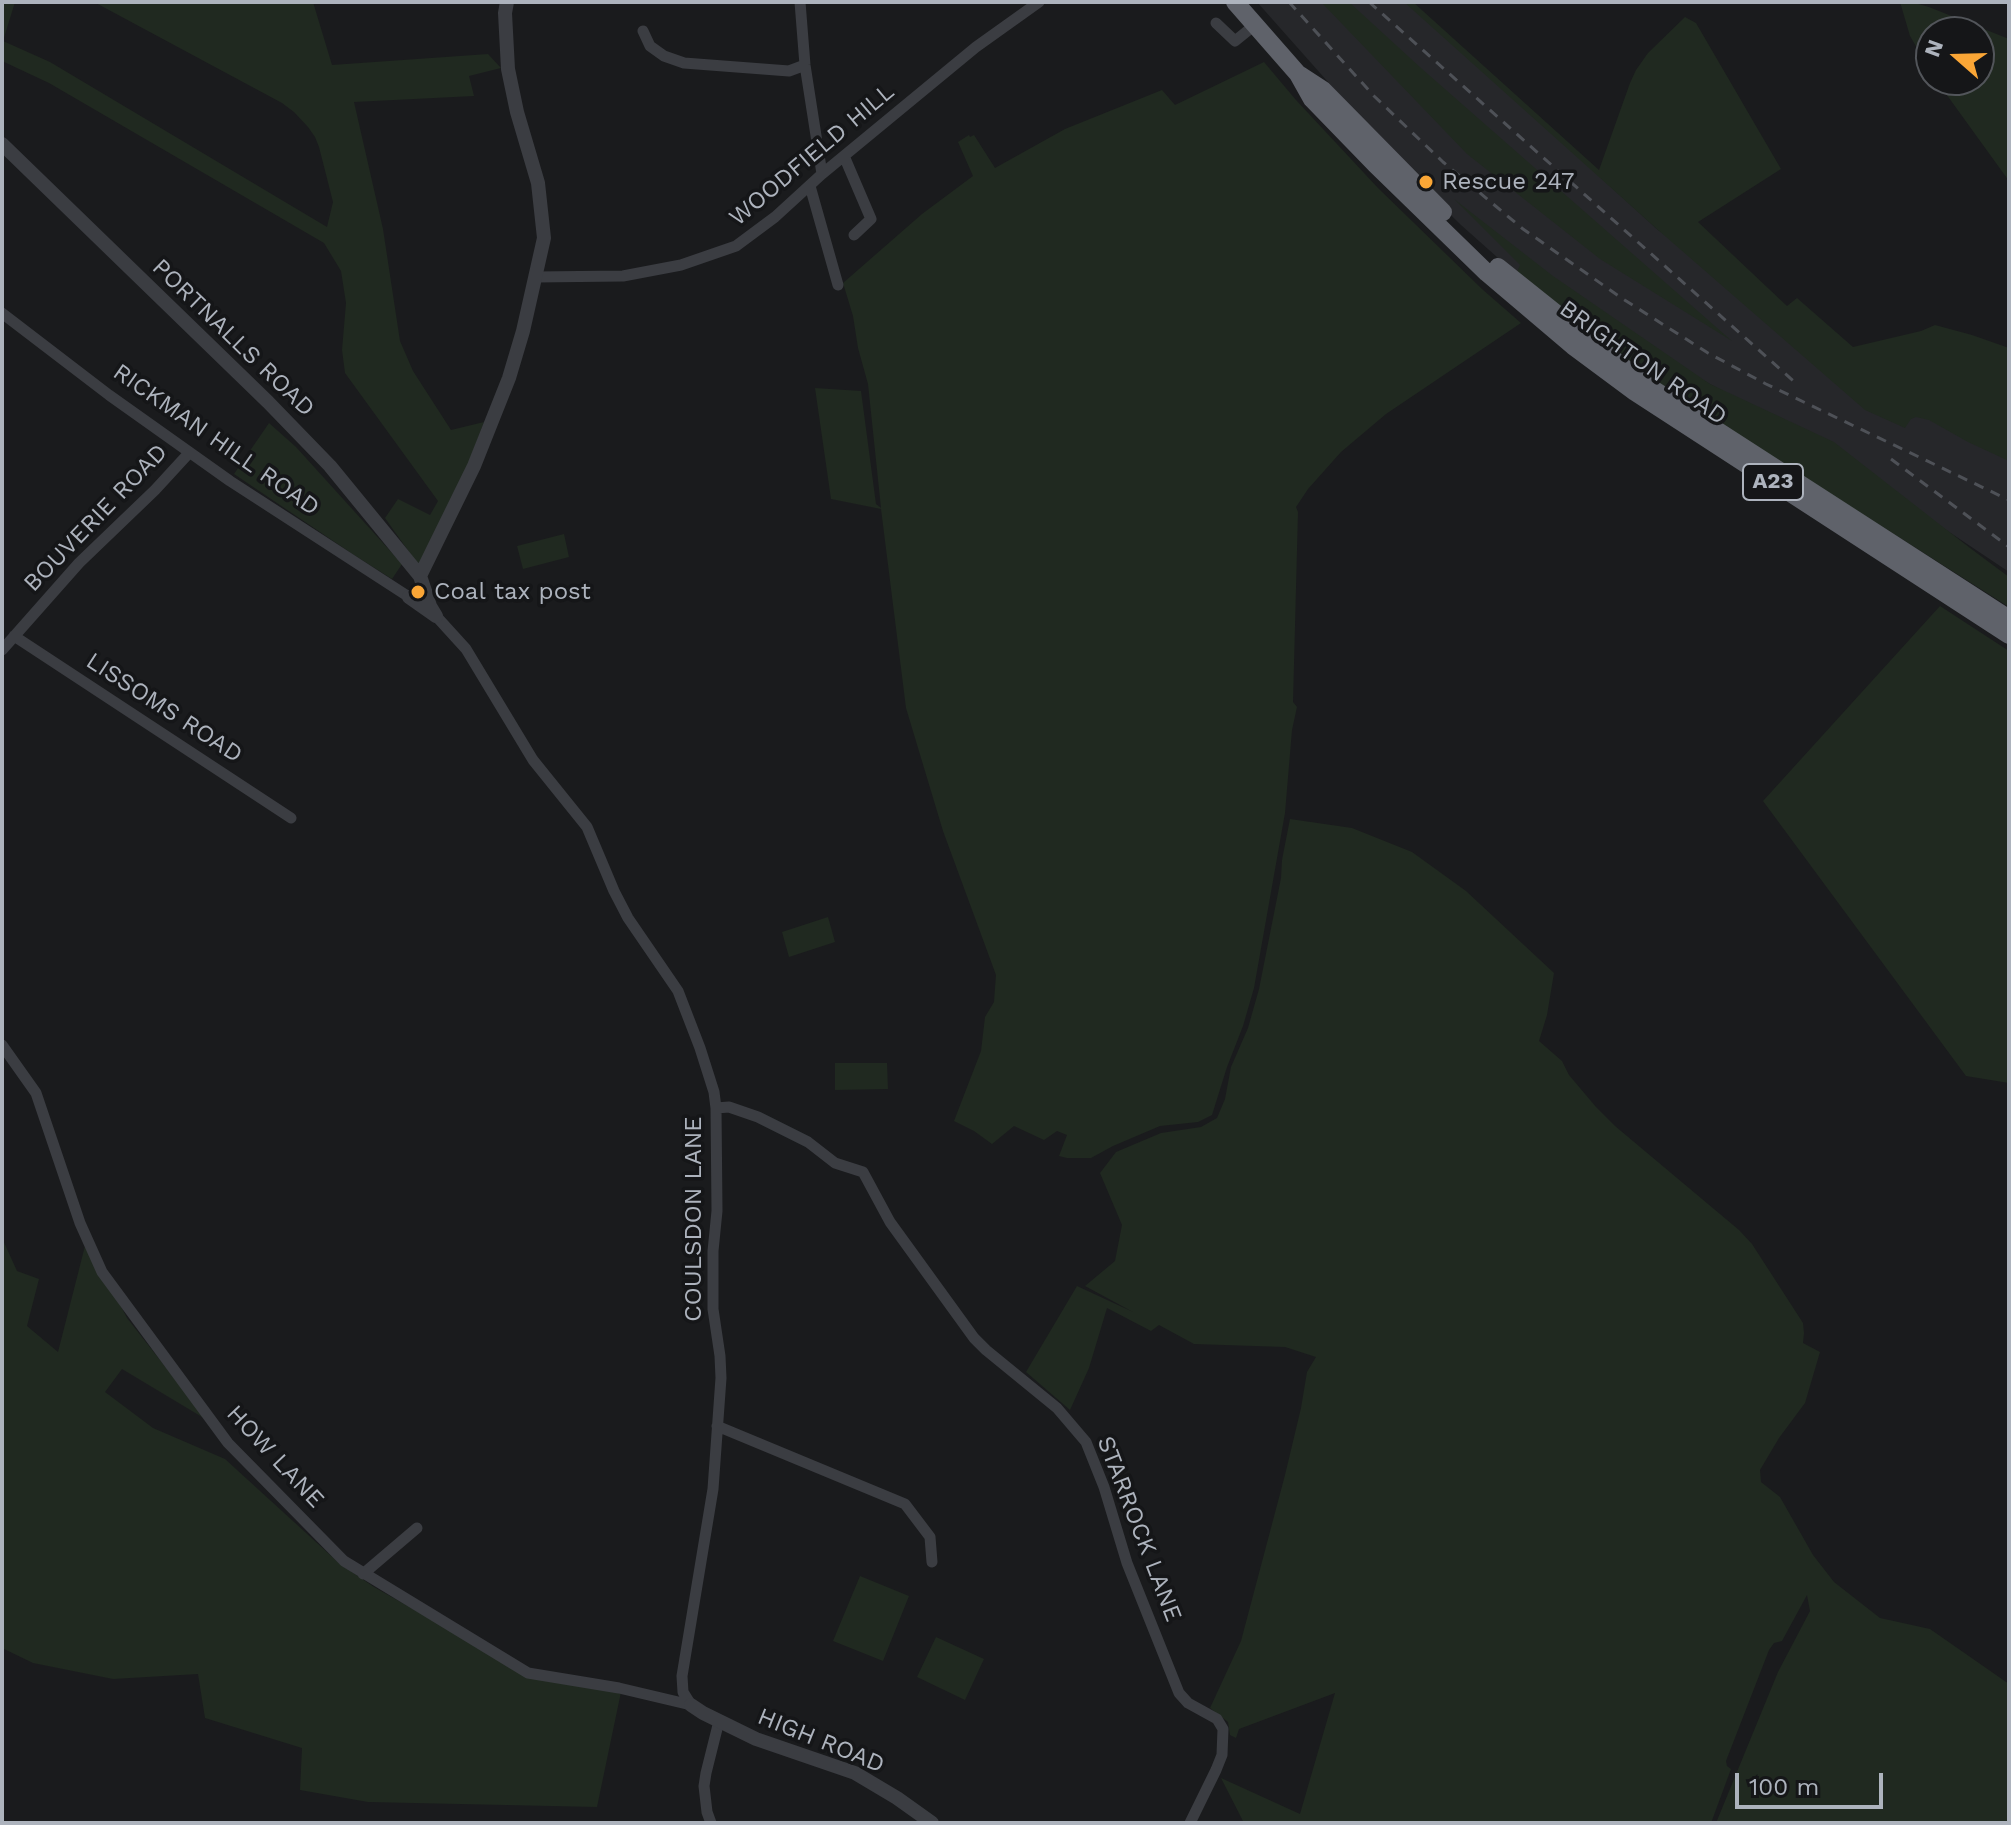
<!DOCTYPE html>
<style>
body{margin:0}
#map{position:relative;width:2011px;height:1825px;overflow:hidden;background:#1a1b1d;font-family:"Work Sans",sans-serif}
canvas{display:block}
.frame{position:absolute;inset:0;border:4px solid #adb3bd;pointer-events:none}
.north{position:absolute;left:1915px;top:16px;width:80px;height:80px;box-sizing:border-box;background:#151618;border:2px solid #52555a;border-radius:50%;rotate:290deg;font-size:22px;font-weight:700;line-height:32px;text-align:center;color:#adb3bd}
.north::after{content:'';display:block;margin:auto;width:28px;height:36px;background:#faa636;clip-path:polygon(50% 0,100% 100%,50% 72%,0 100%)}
.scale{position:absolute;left:1735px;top:1773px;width:148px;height:36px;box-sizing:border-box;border:4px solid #adb3bd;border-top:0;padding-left:10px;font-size:24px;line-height:28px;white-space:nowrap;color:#adb3bd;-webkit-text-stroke:6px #151618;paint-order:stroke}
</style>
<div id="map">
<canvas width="2011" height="1825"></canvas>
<div class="frame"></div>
<div class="north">N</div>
<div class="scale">100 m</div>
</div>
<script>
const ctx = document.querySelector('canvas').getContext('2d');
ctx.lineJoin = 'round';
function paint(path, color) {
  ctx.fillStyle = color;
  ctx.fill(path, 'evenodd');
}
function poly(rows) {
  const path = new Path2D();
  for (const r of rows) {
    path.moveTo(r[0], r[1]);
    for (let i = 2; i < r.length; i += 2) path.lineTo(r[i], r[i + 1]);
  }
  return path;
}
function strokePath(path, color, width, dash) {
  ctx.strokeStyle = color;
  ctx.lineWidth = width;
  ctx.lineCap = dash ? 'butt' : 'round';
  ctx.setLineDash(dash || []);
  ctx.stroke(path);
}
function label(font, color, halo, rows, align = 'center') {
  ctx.font = font + ' "Work Sans",sans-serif';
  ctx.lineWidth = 7;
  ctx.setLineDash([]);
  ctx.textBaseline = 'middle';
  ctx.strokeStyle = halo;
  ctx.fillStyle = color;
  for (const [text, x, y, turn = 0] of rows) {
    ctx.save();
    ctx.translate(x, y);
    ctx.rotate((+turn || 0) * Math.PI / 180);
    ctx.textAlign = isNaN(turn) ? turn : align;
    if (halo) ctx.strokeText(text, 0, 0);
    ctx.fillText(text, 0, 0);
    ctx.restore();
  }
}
const built = poly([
 [1257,2,1409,2,1658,230,1873,382,2009,422,2009,572,1828,451,1516,274,1461,225,1414,179]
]);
const green = poly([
 [2,2,15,2,3,41,50,62,327,227,333,202,319,147,315,137,308,127,294,112,282,103,94,2,313,2,332,65,488,54,501,68,469,76,474,96,354,102,383,229,400,341,413,371,451,430,484,422,468,465,419,566,385,518,398,499,430,515,438,501,345,373,342,350,346,303,341,271,324,243,49,83,2,61],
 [1321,2,1349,2,1421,68,1732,341,1600,259,1467,154],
 [1404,2,1413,2,1599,170,1630,83,1636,70,1648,53,1685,17,1696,23,1781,169,1698,222,1787,306,1797,298,1853,347,1921,331,1935,325,1972,335,2009,348,2009,461,1968,442,1929,420,1916,417,1911,419,1905,428,1865,410,1658,230],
 [1900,2,1911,2,1929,7,2009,39,2009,181,1936,80,1979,80,1979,32,1931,32,1931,72,1910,36],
 [1264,62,1296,100,1378,188,1482,289,1521,323,1386,414,1341,452,1308,489,1296,507,1298,512,1293,702,1297,707,1292,730,1285,813,1254,988,1243,1026,1227,1067,1212,1115,1198,1122,1160,1126,1113,1146,1091,1158,1067,1158,1059,1156,1067,1135,1057,1131,1044,1140,1014,1126,992,1144,974,1131,954,1121,981,1051,985,1017,994,1002,996,975,943,831,906,708,881,509,831,499,815,388,861,391,876,504,881,508,868,384,858,348,853,316,843,283,922,214,973,176,958,142,969,135,970,137,974,135,995,168,1065,129,1162,90,1175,105],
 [1454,199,1553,276,1710,384,1834,442,1970,548,2009,577,2009,607,1648,378,1516,274,1520,265],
 [269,423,296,447,402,564,392,579,354,555,234,474],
 [564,534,569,557,523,569,517,546],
 [1940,606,2009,651,2009,1083,1966,1076,1763,801],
 [1290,819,1352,828,1412,852,1466,891,1554,973,1547,1015,1539,1041,1562,1061,1569,1075,1596,1107,1615,1126,1739,1230,1752,1244,1803,1323,1804,1333,1803,1343,1820,1352,1805,1403,1779,1438,1760,1470,1761,1482,1780,1497,1813,1555,1834,1582,1880,1618,1930,1629,2009,1684,2009,1823,1716,1823,1778,1672,1810,1611,1807,1595,1782,1641,1774,1643,1769,1650,1726,1761,1727,1766,1731,1769,1711,1823,1244,1823,1221,1778,1300,1814,1335,1693,1239,1729,1236,1738,1230,1735,1228,1722,1210,1708,1241,1641,1285,1475,1301,1408,1307,1372,1316,1357,1285,1347,1194,1344,1159,1325,1151,1331,1107,1308,1089,1368,1070,1410,1026,1372,1077,1286,1133,1312,1085,1286,1115,1261,1122,1225,1100,1173,1116,1152,1161,1133,1201,1127,1217,1118,1225,1099,1231,1067,1248,1028,1259,989,1281,878,1282,860],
 [828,917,835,942,789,957,782,932],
 [835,1063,887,1063,888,1089,835,1090],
 [2,1238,17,1271,39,1279,27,1326,58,1352,87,1238,103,1272,127,1318,207,1420,122,1369,105,1392,153,1428,225,1459,340,1564,374,1587,528,1674,621,1692,597,1807,368,1802,300,1790,302,1748,205,1718,198,1674,113,1679,33,1663,2,1648],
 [860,1576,909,1596,883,1661,833,1641],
 [936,1637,984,1659,965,1700,917,1677]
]);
const minor = poly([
 [800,2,805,65,822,174],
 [1216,23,1235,41,1256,24],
 [643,31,650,46,664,56,684,63,789,71,805,65],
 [844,156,871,219,854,235],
 [810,186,838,285],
 [536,277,623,276,681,265,736,246,775,217,822,174,976,47,1039,2],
 [2,313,109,395,230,481,409,597],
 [436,616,466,649,533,760,587,827,614,891,628,918,678,991,700,1048,714,1092,716,1108,717,1211,713,1251,713,1309,720,1356,721,1378,713,1489,682,1676,683,1692,691,1705],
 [14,636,291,818],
 [2,650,79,563,155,490,189,453],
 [2,1045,36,1093,80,1223,102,1272,228,1443,344,1561,528,1673,619,1688,691,1705],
 [716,1108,729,1107,758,1117,808,1142,835,1163,863,1172,890,1222,974,1338,986,1350,1057,1408,1086,1442,1104,1487,1127,1563,1179,1693,1188,1703,1217,1719,1223,1729,1222,1755,1216,1770,1190,1823],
 [717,1426,905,1504,930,1537,932,1562],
 [363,1574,417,1528],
 [711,1823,707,1812,704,1786,706,1773,719,1721]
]);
const tertiary = poly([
 [2,144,268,402,330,466,420,576,430,606,436,616],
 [420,576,474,466,509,378,523,331,544,238,538,183,517,112,508,69,505,13,507,2],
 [409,597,436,616],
 [691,1705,703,1713,756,1739,855,1773,897,1798,932,1823]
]);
const trunk = poly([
 [1235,2,1298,74,1312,99,1375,164,1487,273,1573,346,1635,392,2009,635],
 [1300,75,1323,90,1443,212],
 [1498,267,1642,382,2009,619]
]);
const rail = poly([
 [1289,2,1374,96,1443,162,1523,229,1623,299,1708,353,1766,384,2009,500],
 [1369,2,1798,385],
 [1891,459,2009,547]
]);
const markers = [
 [1426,182,8,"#faa636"],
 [418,592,8,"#faa636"]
];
const shields = [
 [1773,482,60]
];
const shieldNames = [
 ["A23",1773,482]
];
const streetNames = [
 ["WOODFIELD HILL",812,155,-40],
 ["PORTNALLS ROAD",233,338,44],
 ["BRIGHTON ROAD",1643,363,35],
 ["RICKMAN HILL ROAD",216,440,35],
 ["BOUVERIE ROAD",96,518,-46],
 ["LISSOMS ROAD",164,708,33],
 ["COULSDON LANE",694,1219,-90],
 ["HOW LANE",275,1457,47],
 ["STARROCK LANE",1139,1529,69],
 ["HIGH ROAD",821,1741,22]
];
const poiNames = [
 ["Rescue 247",1442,182],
 ["Coal tax post",434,592]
];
paint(built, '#26272a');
paint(green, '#202920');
strokePath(minor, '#3b3d42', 11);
strokePath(tertiary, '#3b3d42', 14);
strokePath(trunk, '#5f626a', 18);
strokePath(rail, '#4e5157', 3, [10, 8]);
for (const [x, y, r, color] of markers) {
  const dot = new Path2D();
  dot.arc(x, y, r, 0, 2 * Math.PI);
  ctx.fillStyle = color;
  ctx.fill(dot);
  strokePath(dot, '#151618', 3);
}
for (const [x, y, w] of shields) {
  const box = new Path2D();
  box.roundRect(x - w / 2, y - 18, w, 36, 6);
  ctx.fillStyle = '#151618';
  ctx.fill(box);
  strokePath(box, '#adb3bd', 2);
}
label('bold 22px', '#adb3bd', null, shieldNames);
label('24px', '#adb3bd', '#151618', streetNames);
label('24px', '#adb3bd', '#151618', poiNames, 'left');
</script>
